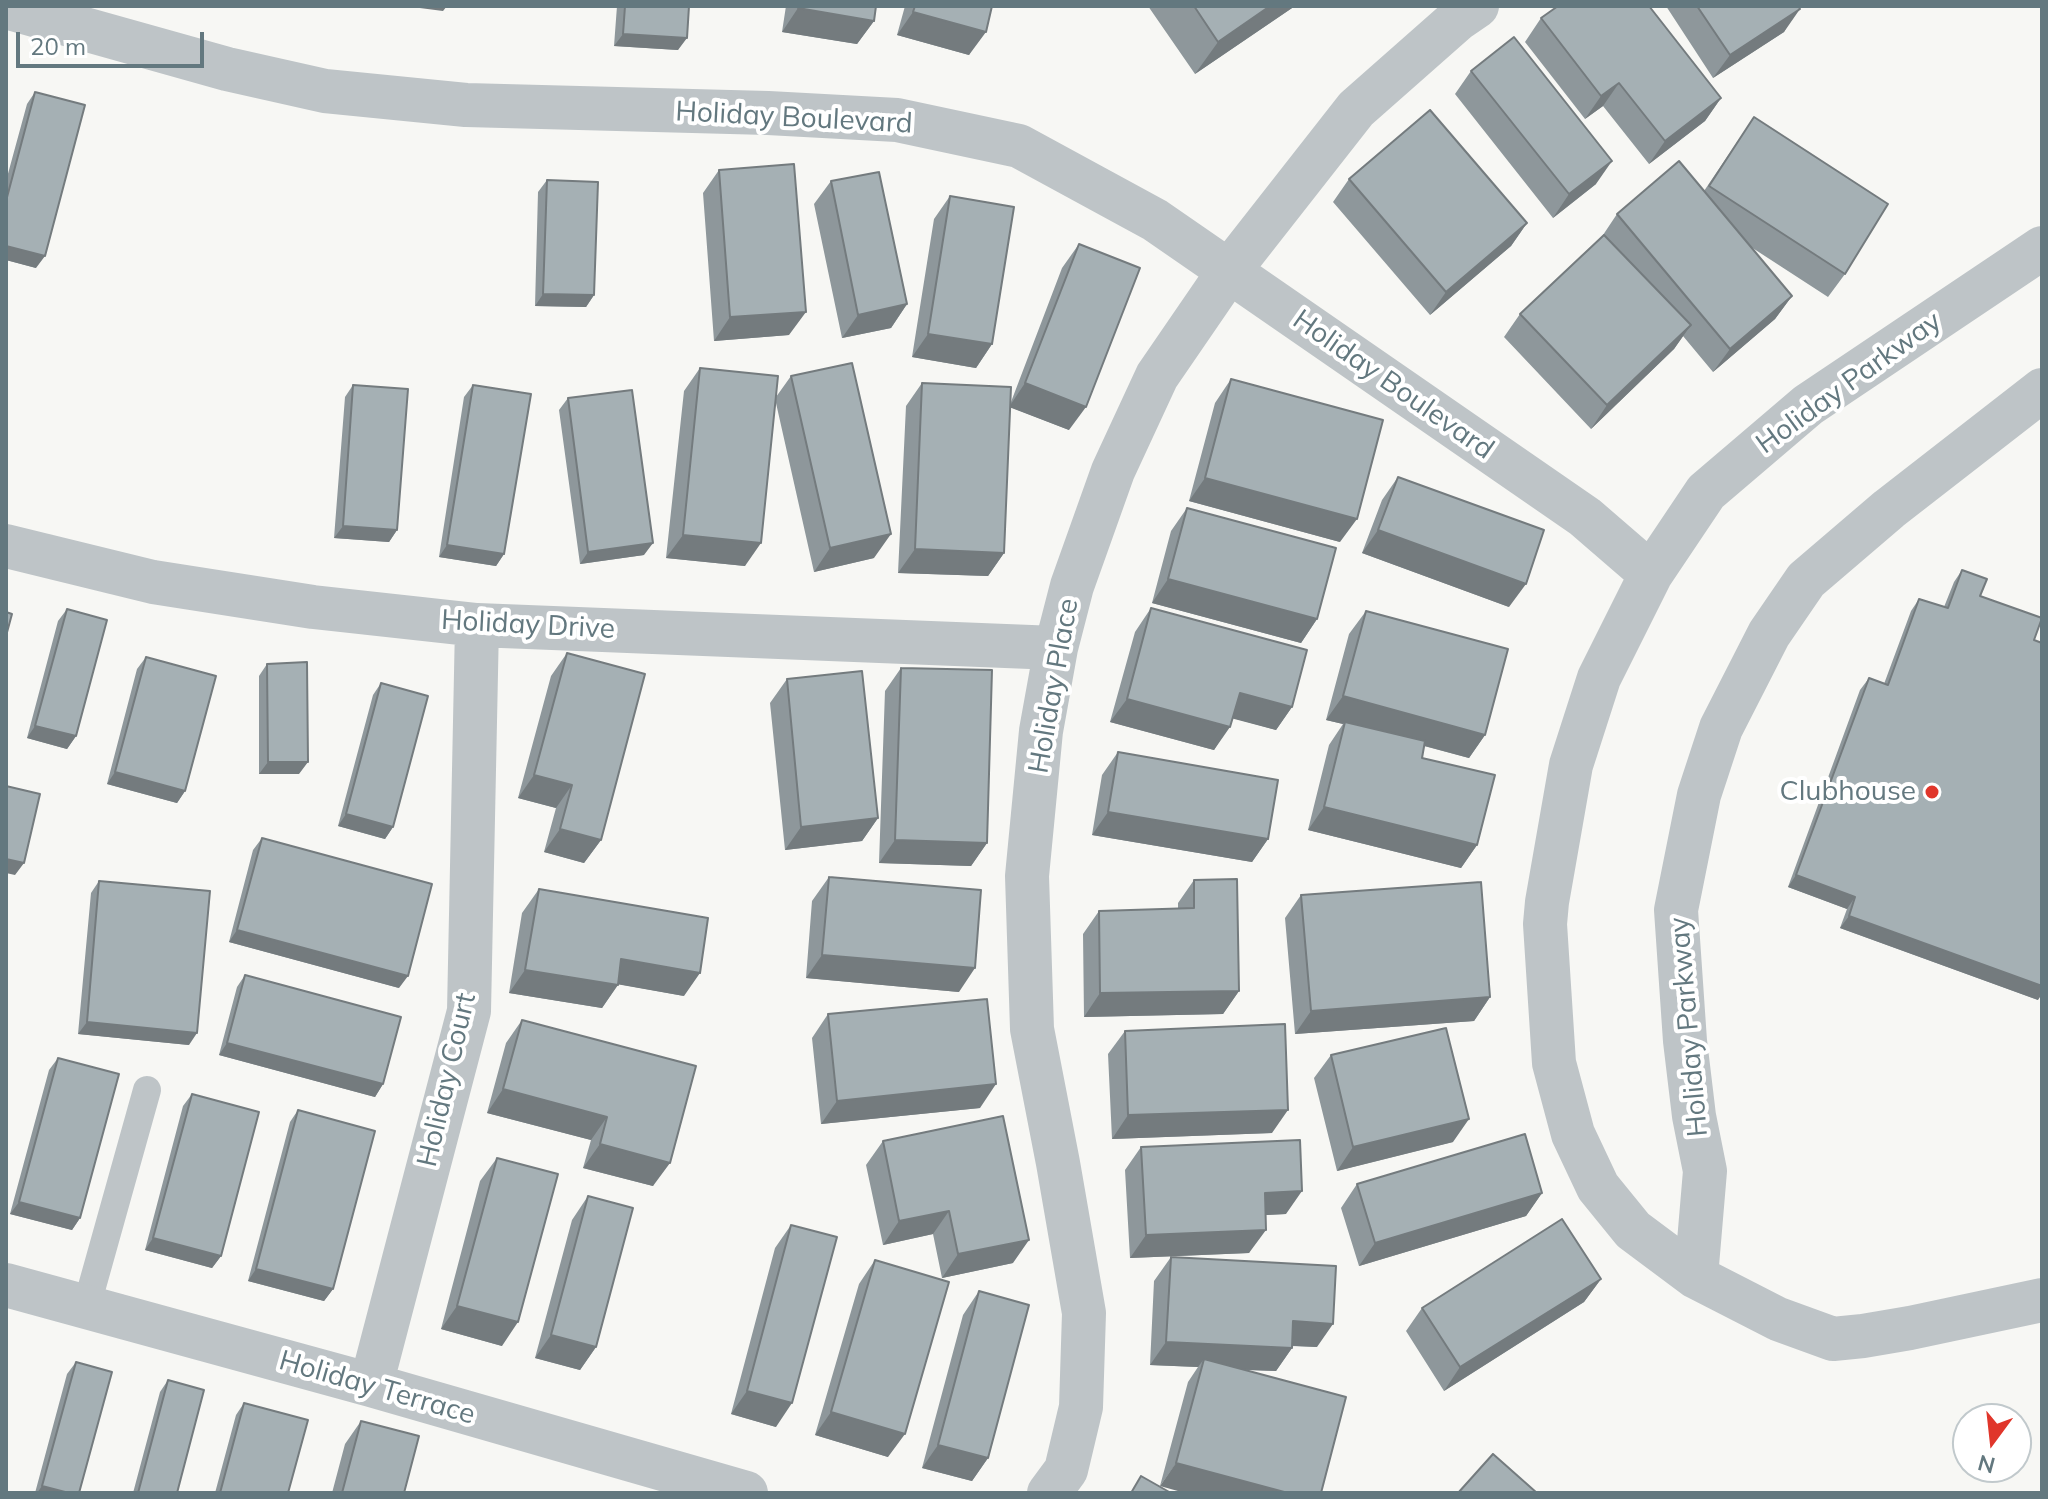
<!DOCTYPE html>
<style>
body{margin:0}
#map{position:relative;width:2048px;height:1499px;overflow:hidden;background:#f7f7f4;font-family:Mulish,sans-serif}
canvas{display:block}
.frame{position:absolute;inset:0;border:8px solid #63787f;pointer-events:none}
.north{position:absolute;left:1952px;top:1403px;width:80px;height:80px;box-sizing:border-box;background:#fff;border:2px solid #c1c9cc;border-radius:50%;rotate:195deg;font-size:22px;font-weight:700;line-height:32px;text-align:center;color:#63787f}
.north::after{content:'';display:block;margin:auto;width:28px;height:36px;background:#e0362b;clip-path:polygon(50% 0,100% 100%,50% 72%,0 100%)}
.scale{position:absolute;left:16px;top:32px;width:188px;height:36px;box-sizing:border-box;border:4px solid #63787f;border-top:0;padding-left:10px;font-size:24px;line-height:28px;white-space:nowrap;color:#63787f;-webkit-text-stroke:6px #fff;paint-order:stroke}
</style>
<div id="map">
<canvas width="2048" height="1499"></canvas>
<div class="frame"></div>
<div class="north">N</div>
<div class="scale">20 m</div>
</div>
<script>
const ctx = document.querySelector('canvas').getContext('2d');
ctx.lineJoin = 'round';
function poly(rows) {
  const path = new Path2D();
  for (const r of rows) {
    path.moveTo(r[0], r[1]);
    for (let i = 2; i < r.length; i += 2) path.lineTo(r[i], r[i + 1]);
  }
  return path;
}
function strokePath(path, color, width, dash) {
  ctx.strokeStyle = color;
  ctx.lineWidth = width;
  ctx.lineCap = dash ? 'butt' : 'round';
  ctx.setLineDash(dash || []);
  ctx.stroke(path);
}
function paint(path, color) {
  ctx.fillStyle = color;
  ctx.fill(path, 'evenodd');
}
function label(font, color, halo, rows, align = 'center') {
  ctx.font = font + ' Mulish,sans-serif';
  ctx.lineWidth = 8;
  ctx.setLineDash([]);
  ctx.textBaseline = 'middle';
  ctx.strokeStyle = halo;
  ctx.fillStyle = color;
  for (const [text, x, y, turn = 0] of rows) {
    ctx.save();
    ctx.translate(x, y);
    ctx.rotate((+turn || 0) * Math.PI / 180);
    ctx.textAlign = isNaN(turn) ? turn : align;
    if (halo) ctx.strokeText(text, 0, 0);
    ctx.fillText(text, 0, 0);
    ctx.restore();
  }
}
const lane = poly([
 [86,1308,147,1090]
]);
const street = poly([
 [6,7,227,69,325,91,466,105,768,113,897,120,1019,146,1155,220,1585,517,1651,574],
 [2042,248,1808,405,1706,492,1651,574,1599,678,1571,765,1547,902,1545,924,1554,1063,1573,1134,1598,1187,1633,1230,1696,1277,1778,1319,1833,1339,1863,1336,1910,1328,2042,1300],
 [6,546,153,582,313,607,477,625,1056,648],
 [1696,1277,1705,1171,1694,1116,1685,1041,1676,910,1699,795,1721,728,1769,634,1806,580,1889,509,2042,390],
 [6,1285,371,1385,746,1493],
 [371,1385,469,1011,477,625],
 [1049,1493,1066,1470,1081,1407,1084,1313,1058,1163,1032,1029,1027,876,1041,731,1056,648,1072,586,1113,471,1157,376,1229,271,1356,109,1458,19,1477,6]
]);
const wall = poly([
 [617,6,689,6,678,50,614,46],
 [786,6,876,6,874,21,857,44,782,32],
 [905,6,992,6,969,55,897,35],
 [1148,6,1295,6,1195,74],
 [1666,6,1798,6,1784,32,1713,78],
 [1541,18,1721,98,1705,121,1649,164,1603,106,1585,119,1525,42],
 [1471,71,1596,184,1553,218,1455,94],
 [35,92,36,268,6,260,6,181,27,104],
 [1754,117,1845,274,1828,297,1751,247,1792,296,1775,319,1713,372,1683,336,1674,349,1591,429,1504,337,1520,314,1601,238,1617,214,1704,191],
 [719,170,789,335,714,341,703,193],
 [1349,179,1527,223,1511,246,1430,315,1333,202],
 [547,180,594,295,586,307,535,306,538,192],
 [831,181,907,304,891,328,842,338,814,204],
 [950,196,992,344,976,368,912,357,934,219],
 [1079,244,1069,430,1010,407,1004,553,988,576,898,573,906,406,922,383,1011,402,1062,268],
 [700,368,776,397,791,376,874,558,814,572,776,403,745,566,666,558,684,391],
 [1231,379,1340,542,1189,501,1215,403],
 [353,385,397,530,389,542,334,538,345,397],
 [473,385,504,554,496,566,439,557,464,397],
 [568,398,644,555,580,564,559,410],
 [1398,477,1509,607,1362,553,1382,500],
 [1187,508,1317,619,1301,643,1152,603,1171,531],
 [1962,570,1980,596,2034,640,2038,1000,1840,928,1847,909,1788,887,1860,690,1869,678,1884,684,1911,611,1919,599,1944,607,1954,582],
 [1151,608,1292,707,1276,730,1233,718,1214,750,1110,722,1135,632],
 [67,609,76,736,67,749,27,738,58,621],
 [1366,611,1485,735,1469,758,1424,746,1422,758,1477,845,1461,868,1308,830,1329,745,1343,724,1326,720,1349,634],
 [567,653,601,840,584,863,544,852,556,808,518,798,551,676],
 [146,657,185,791,177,803,107,784,137,669],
 [267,664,299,774,259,774,259,676],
 [901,668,987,843,971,866,879,863,885,691],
 [787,679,878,818,862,841,785,850,770,703],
 [381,683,393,827,385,839,338,826,373,695],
 [1118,752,1268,839,1252,862,1092,835,1102,775],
 [262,838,399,988,229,942,253,850],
 [829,877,959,992,806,978,812,901],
 [1194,880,1239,991,1223,1014,1084,1017,1083,934,1099,911,1178,909,1178,903],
 [99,881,189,1045,78,1034,91,893],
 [539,889,684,996,618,984,602,1008,509,993,522,913],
 [1301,895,1490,997,1474,1021,1295,1034,1285,918],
 [245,975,383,1084,375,1097,219,1055,237,987],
 [828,1014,980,1108,821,1124,812,1038],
 [522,1020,696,1066,653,1186,583,1168,591,1140,487,1113,506,1043],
 [1125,1031,1272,1133,1112,1139,1108,1054],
 [1331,1055,1453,1142,1337,1171,1314,1078],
 [58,1058,80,1218,72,1230,10,1214,49,1070],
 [192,1094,221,1256,212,1268,145,1250,183,1106],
 [298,1110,333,1289,324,1301,248,1281,290,1122],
 [883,1141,1013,1263,942,1278,933,1234,883,1245,866,1165],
 [1141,1147,1286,1214,1265,1215,1249,1253,1130,1258,1125,1170],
 [497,1158,502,1346,441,1329,480,1181],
 [1357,1184,1542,1193,1526,1216,1359,1266,1341,1208],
 [588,1196,596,1347,580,1370,535,1358,572,1220],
 [791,1225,776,1427,731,1414,775,1248],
 [1171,1257,1317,1347,1292,1346,1292,1348,1276,1371,1243,1370,1160,1486,1188,1382,1198,1367,1150,1365,1154,1281],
 [875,1260,888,1457,815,1435,859,1284],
 [1601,1279,1584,1302,1444,1391,1406,1331,1422,1308],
 [979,1291,988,1458,972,1481,922,1468,963,1315],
 [76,1362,79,1493,35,1493,67,1374],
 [168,1380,177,1493,133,1493,160,1392],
 [244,1403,288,1493,215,1493,236,1415],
 [361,1421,404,1493,332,1493,345,1444]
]);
const shadedWall = poly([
 [413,6,447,6,443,11,412,7],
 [1270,6,1295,6,1195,74,1218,42],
 [798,8,874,21,857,44,782,32],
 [1800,9,1784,32,1713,78,1730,55],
 [913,12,986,32,969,55,897,35],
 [623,34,687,38,678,50,614,46],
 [1619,83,1603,106,1585,119,1601,96],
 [1721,98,1705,121,1649,164,1665,141],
 [1612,161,1596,184,1553,218,1569,194],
 [1527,223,1511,246,1430,315,1446,292],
 [6,246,45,256,36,268,6,260],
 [543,294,594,295,586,307,535,306],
 [1792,296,1775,319,1713,372,1730,349],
 [907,304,891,328,842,338,858,315],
 [806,312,789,335,714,341,730,317],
 [1691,325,1674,349,1591,429,1607,405],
 [928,334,992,344,976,368,912,357],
 [1025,383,1086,407,1069,430,1009,407],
 [1205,478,1357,519,1340,542,1189,501],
 [343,526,397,530,389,542,334,538],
 [1378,530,1526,584,1509,607,1362,553],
 [891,534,874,558,814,572,830,548],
 [683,535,761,543,745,566,666,558],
 [653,543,644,555,580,564,588,552],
 [447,545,504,554,496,566,439,557],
 [915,549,1004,553,988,576,898,573],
 [1168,579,1317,619,1301,643,1152,603],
 [1240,693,1292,707,1276,730,1223,716],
 [1343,696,1485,735,1469,758,1344,724,1345,722,1343,724,1326,720],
 [1127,699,1230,727,1214,750,1110,722],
 [35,726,76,736,67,749,27,738],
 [268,762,308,762,299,774,259,774],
 [115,772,185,791,177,803,107,784],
 [534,775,572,785,556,808,518,798],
 [1324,807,1477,845,1461,868,1308,830],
 [1108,812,1268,839,1252,862,1092,835],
 [346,814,393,827,385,839,338,826],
 [878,818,862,841,785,850,801,827],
 [560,829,601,840,584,863,544,852],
 [895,840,987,843,971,866,879,863],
 [6,859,24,863,15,875,6,873],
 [1796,875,1855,897,1847,909,1788,887],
 [1849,916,2042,986,2042,994,2038,1000,1840,928],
 [237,930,408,976,399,988,229,942],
 [822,955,975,968,959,992,806,978],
 [621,959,700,973,684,996,605,982],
 [525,970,618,985,602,1008,509,993],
 [1239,991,1223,1014,1084,1017,1100,993],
 [1490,997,1474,1021,1295,1034,1311,1011],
 [87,1022,197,1033,189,1045,78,1034],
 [227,1043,383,1084,375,1097,219,1055],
 [996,1084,980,1108,821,1124,837,1101],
 [503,1089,607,1117,591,1140,487,1113],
 [1288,1110,1272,1133,1112,1139,1128,1115],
 [1469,1119,1453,1142,1337,1171,1353,1147],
 [600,1144,670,1163,653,1186,583,1168],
 [1302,1191,1286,1214,1248,1216,1265,1193],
 [1542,1193,1526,1216,1359,1266,1375,1243],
 [19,1202,80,1218,72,1230,10,1214],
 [949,1211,933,1234,883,1245,899,1221],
 [1266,1230,1249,1253,1130,1258,1146,1235],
 [153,1238,221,1256,212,1268,145,1250],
 [1029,1240,1013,1263,942,1278,958,1254],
 [256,1269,333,1289,324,1301,248,1281],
 [1601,1279,1584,1302,1444,1391,1460,1367],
 [457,1306,518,1322,502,1346,441,1329],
 [1293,1321,1333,1324,1317,1347,1276,1345],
 [551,1335,596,1347,580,1370,535,1358],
 [1166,1342,1292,1348,1276,1371,1202,1368,1204,1359,1198,1367,1150,1365],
 [747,1391,792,1403,776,1427,731,1414],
 [831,1412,905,1434,888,1457,815,1435],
 [938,1445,988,1458,972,1481,922,1468],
 [1176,1463,1288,1493,1185,1493,1160,1486],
 [42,1486,69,1493,37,1493]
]);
const building = poly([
 [625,6,689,6,687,38,623,34,625,6],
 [799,6,876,6,874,21,798,8,799,6],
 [915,6,992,6,986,32,913,12,915,6],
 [1194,6,1270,6,1218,42,1194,6],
 [1558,6,1649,6,1721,98,1665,141,1619,83,1601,96,1541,18,1558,6],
 [1697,6,1798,6,1800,9,1730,55,1697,6],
 [1514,37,1612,161,1569,194,1471,71,1514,37],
 [35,92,85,105,45,256,6,246,6,201,35,92],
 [1430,110,1527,223,1446,292,1349,179,1430,110],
 [1754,117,1888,204,1845,274,1709,186,1754,117],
 [1679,161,1792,296,1730,349,1617,214,1679,161],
 [794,164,806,312,730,317,719,170,794,164],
 [879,172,907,304,858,315,831,181,879,172],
 [547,180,598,182,594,295,543,294,547,180],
 [950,196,1014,207,992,344,928,334,950,196],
 [1604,235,1691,325,1607,405,1520,314,1604,235],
 [1079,244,1140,268,1086,407,1025,383,1079,244],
 [852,363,891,534,830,548,791,376,852,363],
 [700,368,778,376,761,543,683,535,700,368],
 [1231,379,1383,420,1357,519,1205,478,1231,379],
 [922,383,1011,387,1004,553,915,549,922,383],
 [353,385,408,389,397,530,343,526,353,385],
 [473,385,531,394,504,554,447,545,473,385],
 [632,390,653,543,588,552,568,398,632,390],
 [1398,477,1544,530,1526,584,1378,530,1398,477],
 [1187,508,1336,548,1317,619,1168,579,1187,508],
 [1962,570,1987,579,1980,596,2042,618,2034,640,2042,643,2042,986,1849,916,1855,897,1796,875,1869,678,1888,685,1919,599,1948,608,1962,570],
 [1151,608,1307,650,1292,707,1240,693,1230,727,1127,699,1151,608],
 [67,609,107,620,76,736,35,726,67,609],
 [1366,611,1508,649,1485,735,1343,696,1366,611],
 [6,612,12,614,6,636,6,612],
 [567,653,645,674,601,840,560,829,572,785,534,775,567,653],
 [146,657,216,676,185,791,115,772,146,657],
 [307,662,308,762,268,762,267,664,307,662],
 [901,668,992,670,987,843,895,840,901,668],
 [862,671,878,818,801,827,787,679,862,671],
 [381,683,428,696,393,827,346,814,381,683],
 [1345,722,1425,741,1422,758,1495,775,1477,845,1324,807,1345,722],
 [1118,752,1278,780,1268,839,1108,812,1118,752],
 [6,786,40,794,24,863,6,859,6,786],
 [262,838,432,884,408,976,237,930,262,838],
 [829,877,981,890,975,968,822,955,829,877],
 [1237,879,1239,991,1100,993,1099,911,1194,908,1194,880,1237,879],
 [99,881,210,891,197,1033,87,1022,99,881],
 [1481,882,1490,997,1311,1011,1301,895,1481,882],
 [539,889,708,918,700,973,621,959,618,985,525,970,539,889],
 [245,975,401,1017,383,1084,227,1043,245,975],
 [987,999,996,1084,837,1101,828,1014,987,999],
 [522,1020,696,1066,670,1163,600,1144,607,1117,503,1089,522,1020],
 [1285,1024,1288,1110,1128,1115,1125,1031,1285,1024],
 [1446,1028,1469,1119,1353,1147,1331,1055,1446,1028],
 [58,1058,119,1074,80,1218,19,1202,58,1058],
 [192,1094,259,1112,221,1256,153,1238,192,1094],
 [298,1110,375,1131,333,1289,256,1269,298,1110],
 [1003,1116,1029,1240,958,1254,949,1211,899,1221,883,1141,1003,1116],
 [1525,1134,1542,1193,1375,1243,1357,1184,1525,1134],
 [1300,1140,1302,1191,1265,1193,1266,1230,1146,1235,1141,1147,1300,1140],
 [497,1158,558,1174,518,1322,457,1306,497,1158],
 [588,1196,633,1208,596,1347,551,1335,588,1196],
 [1562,1219,1601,1279,1460,1367,1422,1308,1562,1219],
 [791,1225,837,1237,792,1403,747,1391,791,1225],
 [1171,1257,1336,1266,1333,1324,1293,1321,1292,1348,1166,1342,1171,1257],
 [875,1260,949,1282,905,1434,831,1412,875,1260],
 [979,1291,1029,1305,988,1458,938,1445,979,1291],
 [1204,1359,1346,1397,1321,1493,1288,1493,1176,1463,1204,1359],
 [76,1362,112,1372,79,1493,69,1493,42,1486,76,1362],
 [168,1380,204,1390,177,1493,138,1493,168,1380],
 [244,1403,308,1420,288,1493,220,1493,244,1403],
 [361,1421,419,1436,404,1493,342,1493,361,1421],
 [1493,1454,1537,1493,1458,1493,1493,1454],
 [1141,1476,1171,1493,1131,1493,1141,1476]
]);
const markers = [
 [1932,792,8,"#e0362b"]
];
const streetNames = [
 ["Holiday Boulevard",794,118,3],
 ["Holiday Parkway",1849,383,-36],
 ["Holiday Boulevard",1393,385,35],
 ["Holiday Drive",528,625,3],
 ["Holiday Place",1054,686,-80],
 ["Holiday Parkway",1689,1027,-95],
 ["Holiday Court",447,1080,-77],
 ["Holiday Terrace",377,1388,16]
];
const poiNames = [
 ["Clubhouse",1916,792]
];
strokePath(lane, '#bec4c7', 28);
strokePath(street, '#bec4c7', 44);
paint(wall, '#8e979b');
paint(shadedWall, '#747b7e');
paint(building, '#a5b0b4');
strokePath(building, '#747b7e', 2);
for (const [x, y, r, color] of markers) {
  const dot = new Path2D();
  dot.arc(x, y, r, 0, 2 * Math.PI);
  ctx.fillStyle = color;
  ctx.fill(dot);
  strokePath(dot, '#fff', 3);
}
label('28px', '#63787f', '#fff', streetNames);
label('28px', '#63787f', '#fff', poiNames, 'right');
</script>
